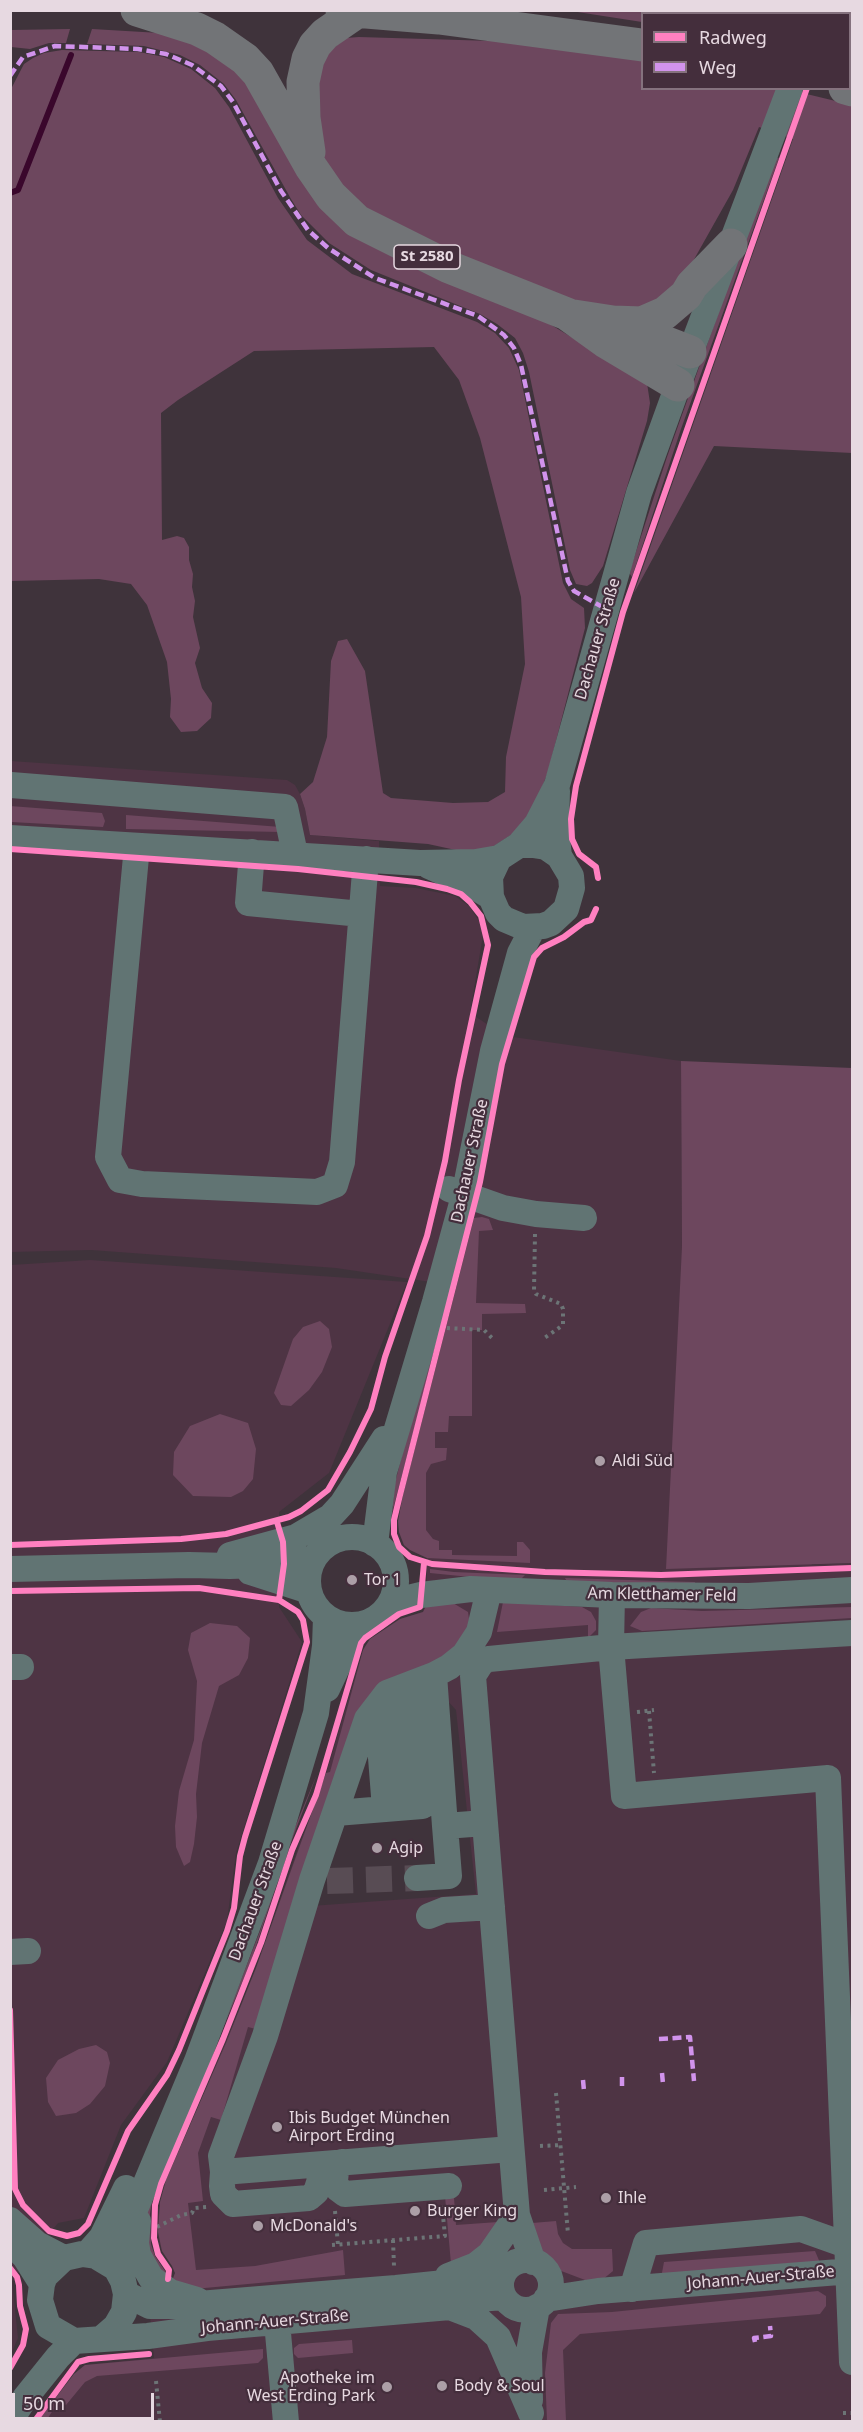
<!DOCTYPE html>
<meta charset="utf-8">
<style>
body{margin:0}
#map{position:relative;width:863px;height:2432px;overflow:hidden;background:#3f333b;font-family:"Noto Sans",sans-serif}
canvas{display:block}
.frame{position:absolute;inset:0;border:12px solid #e7d9e1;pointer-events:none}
.legend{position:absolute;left:641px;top:12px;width:210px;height:78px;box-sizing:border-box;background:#442e3c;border:2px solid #85727e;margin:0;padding:8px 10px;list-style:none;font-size:18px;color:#e7d9e1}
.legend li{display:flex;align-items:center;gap:12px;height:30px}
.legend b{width:30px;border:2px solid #85727e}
.scale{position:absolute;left:12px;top:2393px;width:142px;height:27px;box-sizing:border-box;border:3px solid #e7d9e1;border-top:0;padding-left:8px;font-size:18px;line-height:21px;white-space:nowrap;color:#e7d9e1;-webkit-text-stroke:4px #442e3c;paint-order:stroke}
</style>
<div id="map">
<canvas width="863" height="2432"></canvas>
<div class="frame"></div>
<ul class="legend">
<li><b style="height:8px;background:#ff80c0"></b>Radweg</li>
<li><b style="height:8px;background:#d193ec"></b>Weg</li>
</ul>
<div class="scale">50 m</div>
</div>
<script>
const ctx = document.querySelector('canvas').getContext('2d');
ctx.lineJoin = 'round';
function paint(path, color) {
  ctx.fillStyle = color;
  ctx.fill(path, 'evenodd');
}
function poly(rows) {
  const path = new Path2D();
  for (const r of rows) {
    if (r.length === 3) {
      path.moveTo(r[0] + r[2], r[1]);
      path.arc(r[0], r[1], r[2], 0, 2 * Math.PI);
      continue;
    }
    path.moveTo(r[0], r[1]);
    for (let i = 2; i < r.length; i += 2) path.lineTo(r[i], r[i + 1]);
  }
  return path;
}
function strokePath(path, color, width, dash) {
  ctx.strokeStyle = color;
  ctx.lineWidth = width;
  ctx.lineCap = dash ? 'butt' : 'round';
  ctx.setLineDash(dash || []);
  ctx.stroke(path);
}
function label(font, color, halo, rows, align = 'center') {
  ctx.font = font + ' "Noto Sans",sans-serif';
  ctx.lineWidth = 4.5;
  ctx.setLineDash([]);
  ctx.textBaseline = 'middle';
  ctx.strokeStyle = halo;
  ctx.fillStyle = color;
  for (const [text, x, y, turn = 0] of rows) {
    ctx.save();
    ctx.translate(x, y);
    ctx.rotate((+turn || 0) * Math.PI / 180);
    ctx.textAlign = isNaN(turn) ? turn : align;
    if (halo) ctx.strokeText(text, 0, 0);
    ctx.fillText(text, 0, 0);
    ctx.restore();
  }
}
const built = poly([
 [11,761,287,780,295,785,300,794,305,809,310,835,379,841,380,886,416,888,455,896,469,906,479,921,483,935,470,1013,493,1028,513,1037,681,1061,682,1247,812,1565,852,1563,852,2421,38,2421,74,2374,85,2365,154,2358,150,2315,172,2281,175,2273,172,2266,162,2251,159,2241,158,2217,166,2180,192,2122,256,1968,300,1842,320,1794,363,1650,370,1639,400,1619,423,1612,427,1604,427,1558,410,1550,404,1546,399,1532,398,1521,458,1286,336,1268,91,1250,11,1252],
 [421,1672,456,1710,476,1894,297,1907,380,1683],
 [90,1260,407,1282,329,1473,279,1512,279,1607,302,1642,236,1853,227,1921,167,2062,121,2125,84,2218,58,2223,12,2281,18,2338,11,2354,11,1265]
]);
const green = poly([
 [571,11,798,10,798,11,797,14,642,14,642,22],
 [70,29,66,43,49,43,30,49,11,47,11,30],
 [92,29,160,33,200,44,241,72,299,172,647,383,650,403,647,421,603,566,592,583,587,586,576,584,570,570,529,372,523,353,515,338,497,324,480,314,371,270,329,243,301,215,291,199,236,100,224,84,200,65,180,55,144,46,87,44],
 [359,37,527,42,642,59,642,88,786,89,852,105,852,453,714,446,634,593,793,139,759,127,733,190,692,263,667,301,630,317,549,293,382,221,344,191,319,149,319,59,346,38],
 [62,50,139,52,164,57,191,69,215,88,229,107,278,198,307,240,352,274,477,322,495,333,509,348,519,370,563,583,571,599,584,608,585,628,548,772,535,805,526,825,491,848,474,854,428,844,310,835,305,809,300,794,313,782,327,737,331,661,338,641,347,639,365,671,383,793,391,798,453,803,488,802,505,792,506,757,525,664,521,597,480,438,459,380,434,347,254,351,178,400,161,413,162,540,177,536,184,538,189,547,189,560,193,574,192,587,195,601,193,617,200,648,195,663,202,688,212,703,211,718,197,731,181,732,170,717,171,699,167,662,147,605,131,584,99,579,11,581,11,89,24,64,33,58,44,53],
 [774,157,779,158,681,429,632,577,630,574,631,567,667,457],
 [10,806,102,813,105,821,103,827,11,822],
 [126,815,281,827,282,832,126,829],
 [681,1061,852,1068,852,1563,666,1569,682,1247],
 [482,1217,489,1219,493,1230,479,1231,476,1303,525,1304,526,1313,482,1314,482,1330,472,1330,472,1416,449,1416,448,1432,435,1432,435,1448,447,1448,446,1460,431,1464,426,1473,426,1530,433,1539,439,1541,439,1550,452,1550,452,1555,517,1556,517,1542,523,1542,530,1550,530,1563,427,1558,410,1550,404,1545,399,1532,398,1521,403,1495,474,1218],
 [320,1321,329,1329,332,1347,322,1372,309,1390,291,1406,281,1405,274,1393,293,1339,303,1327],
 [439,1328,420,1407,392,1513,395,1483,426,1359],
 [220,1414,248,1423,256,1449,253,1479,243,1491,231,1497,193,1496,173,1475,174,1452,190,1426],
 [430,1569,454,1572,525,1575,519,1581,510,1581,430,1573],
 [565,1578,695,1582,694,1589,569,1585],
 [503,1602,582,1607,591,1612,596,1621,596,1630,588,1638,588,1625,497,1632],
 [453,1603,468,1612,469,1619,468,1629,460,1642,439,1660,380,1683,256,2029,248,2027,221,2120,211,2117,198,2153,203,2201,188,2203,196,2270,255,2266,343,2250,345,2275,194,2289,172,2281,175,2273,172,2266,162,2251,158,2232,160,2202,166,2180,226,2043,256,1968,326,1773,330,1772,363,1650,370,1639,400,1619,423,1612,427,1604],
 [852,1607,852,1618,642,1631,630,1626,641,1612,651,1608,702,1611],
 [210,1623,237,1626,250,1638,248,1658,239,1675,219,1686,202,1743,196,1794,197,1817,194,1844,190,1862,184,1866,176,1847,175,1826,179,1791,194,1740,197,1681,188,1650,191,1633],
 [317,1774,290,1845,251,1961,153,2196,150,2214,151,2244,155,2256,165,2271,164,2276,148,2257,144,2240,145,2218,151,2190,213,2052,260,1931,288,1844],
 [96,2045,107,2052,110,2063,105,2086,90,2104,76,2113,56,2116,48,2102,46,2078,58,2060,79,2049],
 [450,2195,454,2198,456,2225,498,2222,483,2247,451,2264,445,2196],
 [556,2221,558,2234,563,2243,572,2249,612,2249,613,2271,602,2280,585,2280,556,2269,544,2258,532,2223],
 [815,2251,821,2265,661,2278,664,2262],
 [818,2291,826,2296,826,2306,820,2314,580,2334,563,2350,566,2421,547,2421,545,2373,551,2323,558,2314,612,2312],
 [352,2340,353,2353,298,2358,294,2354,294,2348,299,2344],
 [263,2349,263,2358,258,2363,97,2376,85,2382,66,2405,57,2404,46,2421,38,2421,74,2374,85,2365]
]);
const stream = poly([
 [10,193,18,190,71,55]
]);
const minorTunnel = poly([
 [327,1881,417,1878]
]);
const path = poly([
 [535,1234,534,1291,536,1294,561,1304,563,1309,563,1325,543,1339],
 [447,1328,484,1330,494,1340],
 [649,1711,654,1773],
 [637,1712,654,1710],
 [556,2093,568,2234],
 [540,2146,561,2145],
 [544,2190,576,2187],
 [335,2211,338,2245],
 [157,2227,181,2215,192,2213,194,2208,207,2207],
 [393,2240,394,2266],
 [332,2245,445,2236,442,2206],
 [156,2381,160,2422],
 [843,2413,852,2413]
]);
const minor = poly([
 [816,14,817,10],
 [11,785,285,807,295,854],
 [557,791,556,829,559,856],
 [10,838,420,863,476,862,499,858],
 [519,845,533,845,546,847,559,856,571,876,572,888,566,909,551,923,543,926,523,927,504,919,498,913,491,897,490,877,499,858,519,845,537,824,557,785,639,493,678,385,790,88],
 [137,846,108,1157,120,1180,142,1184,317,1192,335,1185,342,1162,366,859],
 [252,852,248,903,361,914],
 [429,866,470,884,491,897],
 [449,1189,503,1208,536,1214,584,1218],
 [352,1581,44],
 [375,1544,384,1472,435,1302,464,1196,493,1051,520,953,533,928],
 [230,1555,296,1537,330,1517,342,1504,384,1439],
 [10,1569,189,1565,230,1566,284,1564,314,1558],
 [250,1572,309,1591],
 [489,1590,479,1632,464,1655,449,1667,434,1675,387,1693,367,1719,312,1880,265,2036,221,2156,223,2172,511,2149],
 [392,1602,421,1595,471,1589,612,1595,749,1596,852,1590],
 [852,1633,611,1647,624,1796,828,1778,852,2362],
 [10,1667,21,1667],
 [434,1675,445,1826,485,1823],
 [415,1683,424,1805],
 [327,1689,357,1625],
 [397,1690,405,1807],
 [377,1706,385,1809],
 [336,1813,422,1806],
 [417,1878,449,1876,445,1826],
 [429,1916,444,1910,492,1907],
 [10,1952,28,1951],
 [342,2162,336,2171,335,2181,337,2188,345,2194,449,2186],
 [223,2172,222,2186,223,2194,233,2204,309,2198,316,2192,325,2164],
 [10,2220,37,2244,64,2258],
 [138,2221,136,2243,138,2255,151,2278,170,2292,197,2300],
 [10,2242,25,2257,42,2284],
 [87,2254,102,2237,126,2188],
 [526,2285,25],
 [533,2262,517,2215,473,1676,482,1662,489,1659,611,1647,612,1595],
 [116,2268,121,2243,197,2061,271,1863,316,1713,325,1646,326,1617],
 [448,2276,476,2265,490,2254,517,2215],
 [632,2289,646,2243,801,2229,846,2245],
 [126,2294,150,2306,174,2306,396,2288,502,2277],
 [546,2299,598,2291,852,2271],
 [450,2307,476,2317,498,2337,531,2413],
 [277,2322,286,2422],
 [101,2339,116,2326,124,2312,126,2294,123,2281,116,2268,96,2256,82,2254,64,2258,45,2276,42,2284,40,2300,48,2326,74,2341,148,2336,207,2328,450,2307,478,2299,504,2297],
 [530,2400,529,2352,537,2307],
 [10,2421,25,2398,58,2357,74,2341]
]);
const highway = poly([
 [137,10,197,29,215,38,245,59,258,73,311,167,331,196,357,221,449,267,567,314,606,342,678,385],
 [342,10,439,18,642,45],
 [845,88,852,90],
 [309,152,304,118,303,82,308,59,315,45,325,34,357,12],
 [574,316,613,322,642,323,665,313,686,295,692,285,731,245],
 [620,325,690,352]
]);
const quiet = poly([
 [835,14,836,10],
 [10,76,23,57,55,46,138,49,166,54,192,65,221,86,233,102,281,191,308,230,328,248,375,278,478,316,504,335,514,348,521,365,568,581,574,591,606,609],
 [659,2039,690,2037,694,2081],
 [662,2073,663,2084],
 [622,2077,622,2087],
 [583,2080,584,2091],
 [755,2342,754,2338,771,2336,770,2326]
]);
const cycleway = poly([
 [10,849,298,869,416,882,447,889,461,894,470,902,481,916,488,945,459,1080,445,1161,427,1236,385,1357,371,1409,350,1452,328,1490,301,1511,289,1517,226,1534,181,1539,10,1545],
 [598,878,596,867,579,854,572,839,571,819,576,786,623,612,807,88],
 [596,909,591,920,584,922,564,937,542,948,534,957,502,1064,480,1182,400,1495,394,1520,394,1534,399,1547,410,1557,432,1564,545,1572,661,1575,852,1568],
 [277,1522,283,1542,284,1564,279,1600],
 [10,1591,199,1588,279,1600,298,1612,303,1620,307,1642,245,1837,240,1856,234,1908,227,1931,179,2050,167,2075,128,2131,88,2224,79,2233,67,2236,49,2231,23,2205,15,2189,10,2010],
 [10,2268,17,2277,19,2285,20,2306,26,2329,23,2345,10,2368],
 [168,2279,169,2270,158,2254,154,2238,155,2205,161,2184,223,2039,261,1943,292,1850,316,1795,361,1643,365,1638,399,1614,420,1607,424,1563],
 [34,2422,78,2362,89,2359,149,2354]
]);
const markers = [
 [600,1461,6,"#ac9fa7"],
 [352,1580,6,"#ac9fa7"],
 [377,1848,6,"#ac9fa7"],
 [277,2127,6,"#ac9fa7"],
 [606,2198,6,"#ac9fa7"],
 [415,2211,6,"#ac9fa7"],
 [258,2226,6,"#ac9fa7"],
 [442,2386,6,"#ac9fa7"],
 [387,2387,6,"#ac9fa7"]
];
const shields = [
 [427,257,66]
];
const shieldNames = [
 ["St 2580",427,257]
];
const streetNames = [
 ["Dachauer Straße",598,639,-74],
 ["Dachauer Straße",470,1161,-78],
 ["Am Kletthamer Feld",662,1595,1],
 ["Dachauer Straße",256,1901,-70],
 ["Johann-Auer-Straße",761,2278,-5],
 ["Johann-Auer-Straße",275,2322,-5]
];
const poiNames = [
 ["Aldi Süd",612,1461],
 ["Tor 1",364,1580],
 ["Agip",389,1848],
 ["Ibis Budget München",289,2118],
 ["Airport Erding",289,2136],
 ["Ihle",618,2198],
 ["Burger King",427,2211],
 ["McDonald's",270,2226],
 ["Apotheke im",375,2378,"right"],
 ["West Erding Park",375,2396,"right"],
 ["Body & Soul",454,2386]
];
paint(built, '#4e3444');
paint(green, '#6d475e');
strokePath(stream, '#3a072c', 6);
strokePath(minorTunnel, '#584c54', 26, [26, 13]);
strokePath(path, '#6c7476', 4, [3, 4.5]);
strokePath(minor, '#617473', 26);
strokePath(highway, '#727477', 33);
strokePath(quiet, '#d193ec', 4.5, [9, 4.5]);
strokePath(cycleway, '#ff80c0', 6);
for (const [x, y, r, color] of markers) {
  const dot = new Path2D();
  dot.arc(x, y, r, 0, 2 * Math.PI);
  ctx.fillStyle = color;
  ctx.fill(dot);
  strokePath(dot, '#442e3c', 2);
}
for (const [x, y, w] of shields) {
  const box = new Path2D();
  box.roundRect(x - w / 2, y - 12, w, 24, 4.5);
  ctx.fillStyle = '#442e3c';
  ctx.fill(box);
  strokePath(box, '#e7d9e1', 1.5);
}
label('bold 15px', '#e7d9e1', null, shieldNames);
label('16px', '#e7d9e1', '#442e3c', streetNames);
label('16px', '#e7d9e1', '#442e3c', poiNames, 'left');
</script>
